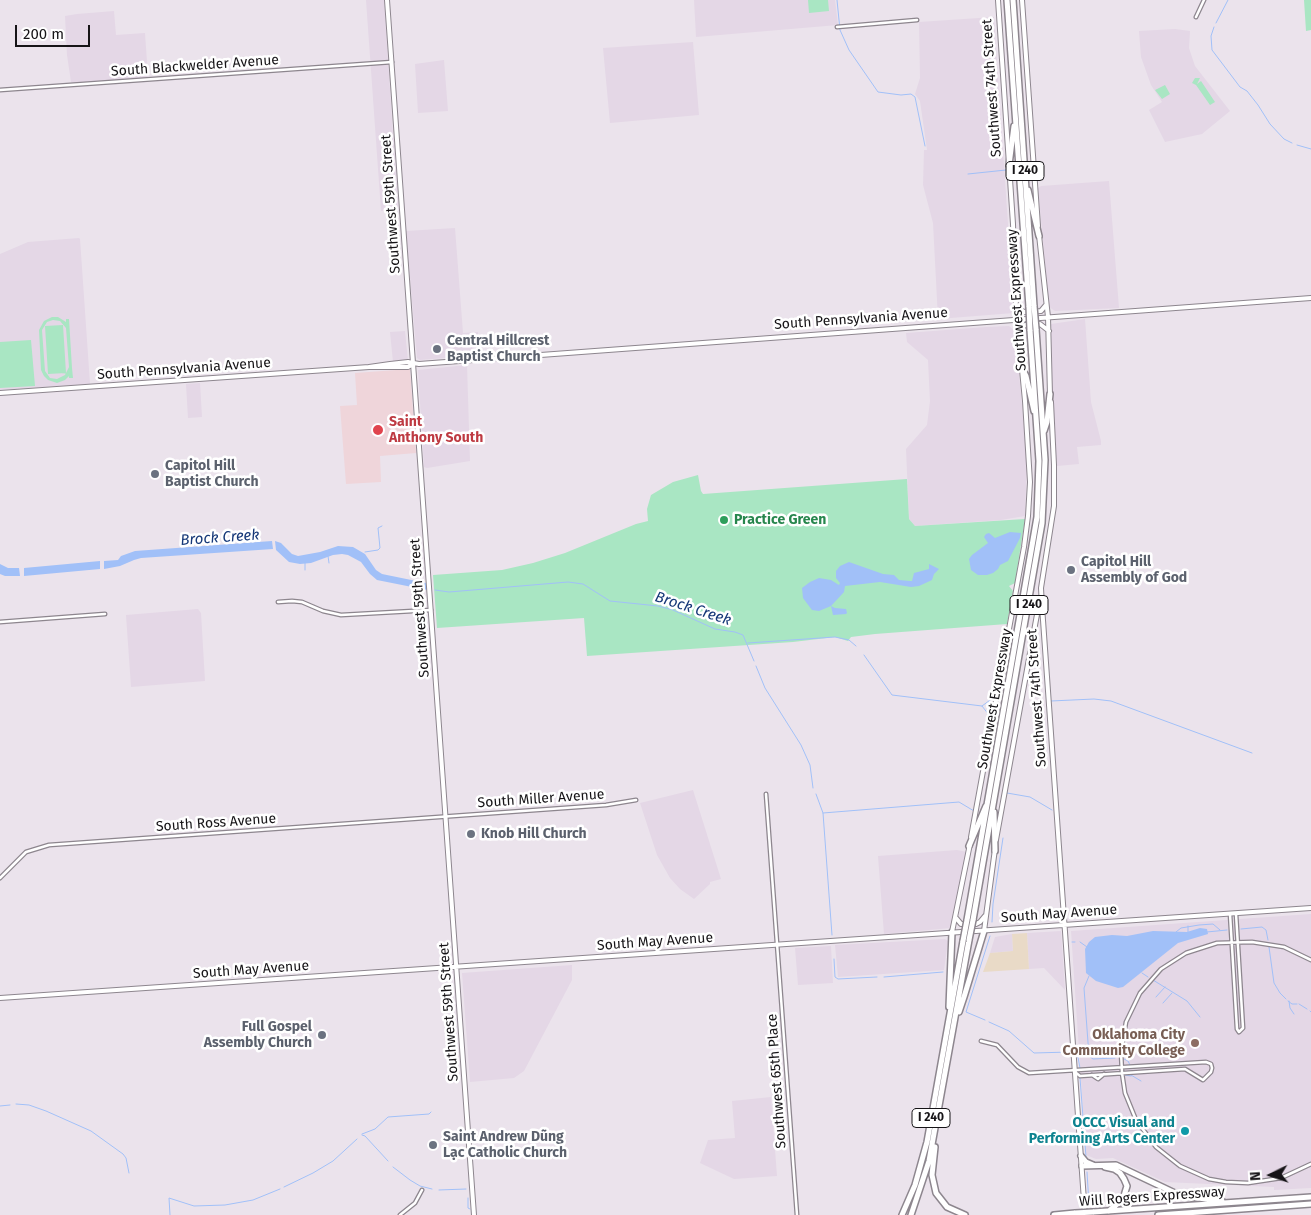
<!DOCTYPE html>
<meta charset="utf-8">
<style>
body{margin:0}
#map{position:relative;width:1311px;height:1215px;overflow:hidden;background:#ebe3ec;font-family:"Fira Sans",sans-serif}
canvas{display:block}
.north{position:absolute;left:1246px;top:1150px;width:50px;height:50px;-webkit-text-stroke:4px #fff;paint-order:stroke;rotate:266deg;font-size:14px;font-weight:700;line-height:20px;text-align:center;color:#161417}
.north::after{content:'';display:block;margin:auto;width:18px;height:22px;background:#161417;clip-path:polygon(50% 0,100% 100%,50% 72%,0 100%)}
.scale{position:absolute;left:15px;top:25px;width:75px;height:22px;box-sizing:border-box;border:2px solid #161417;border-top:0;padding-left:6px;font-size:15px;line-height:18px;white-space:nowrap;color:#161417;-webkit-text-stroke:4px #fff;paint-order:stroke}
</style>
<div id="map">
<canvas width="1311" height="1215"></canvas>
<div class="north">N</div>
<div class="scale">200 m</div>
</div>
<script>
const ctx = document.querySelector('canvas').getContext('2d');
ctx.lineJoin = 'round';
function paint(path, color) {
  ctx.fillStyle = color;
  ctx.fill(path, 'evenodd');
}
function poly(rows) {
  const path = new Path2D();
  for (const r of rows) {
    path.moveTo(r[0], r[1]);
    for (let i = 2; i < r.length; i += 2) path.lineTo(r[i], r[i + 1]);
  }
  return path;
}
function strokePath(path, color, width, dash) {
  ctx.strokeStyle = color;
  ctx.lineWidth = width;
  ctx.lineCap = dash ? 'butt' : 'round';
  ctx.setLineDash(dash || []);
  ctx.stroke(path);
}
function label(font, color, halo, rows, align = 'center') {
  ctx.font = font + ' "Fira Sans",sans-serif';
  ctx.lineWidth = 5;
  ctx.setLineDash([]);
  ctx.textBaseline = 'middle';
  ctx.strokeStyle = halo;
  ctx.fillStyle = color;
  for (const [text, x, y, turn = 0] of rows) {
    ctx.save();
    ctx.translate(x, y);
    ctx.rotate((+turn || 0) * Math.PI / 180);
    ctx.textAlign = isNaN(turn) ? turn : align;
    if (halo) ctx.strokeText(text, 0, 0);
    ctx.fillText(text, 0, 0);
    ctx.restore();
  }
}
const built = poly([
 [366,0,384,0,398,209,381,211],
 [694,0,835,0,838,25,696,37],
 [114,11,116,35,145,33,148,76,146,78,74,84,71,82,67,55,65,16,77,14],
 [994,17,1014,313,938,319,933,223,923,185,924,150,927,150,920,101,915,94,920,78,919,22],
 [1175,29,1190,31,1189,48,1195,66,1230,111,1202,134,1165,142,1149,110,1162,102,1151,85,1141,57,1139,31],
 [693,42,699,115,610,123,603,48],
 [444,60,448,111,418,113,415,64],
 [1109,181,1119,308,1055,311,1049,307,1038,188,1041,186],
 [455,228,463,333,478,332,479,355,420,360,417,358,406,231],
 [79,238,80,239,90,384,0,390,0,254,28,242],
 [1085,319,1091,402,1101,441,1101,445,1077,447,1079,464,1057,466,1052,395,1051,324],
 [1009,326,1015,331,1027,459,1025,516,1001,520,915,526,909,519,906,449,927,425,930,401,928,360,907,342,906,333,986,327],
 [405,331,408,361,393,362,390,332],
 [467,365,470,461,427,468,424,467,418,370],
 [200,383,202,417,188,418,186,384],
 [198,609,201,613,205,681,131,687,126,615],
 [693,790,721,879,710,882,710,884,694,899,680,889,670,878,657,855,640,803],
 [957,850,967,852,951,928,884,934,878,856],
 [1311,914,1311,1188,1274,1190,1274,1187,1165,1182,1113,1158,1096,1159,1086,1155,1071,931],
 [1061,931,1065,990,1044,968,1029,969,1027,933],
 [1012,934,1013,951,990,953,995,937],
 [945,939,948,941,944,970,838,977,835,945],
 [831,946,833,983,798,985,795,948],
 [572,965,572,980,524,1071,514,1078,470,1082,462,973],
 [771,1097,777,1176,734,1179,700,1163,708,1140,735,1138,732,1101]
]);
const industrial = poly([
 [1027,933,1029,969,983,972,990,953,1013,951,1012,934]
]);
const medical = poly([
 [410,369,416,453,380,456,381,482,346,484,340,406,357,405,355,373]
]);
const green = poly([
 [808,0,828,0,829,11,809,13],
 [1304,0,1311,0,1311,30,1306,31],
 [1195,78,1200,78,1197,84,1201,81,1215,102,1210,105,1196,85,1192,83],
 [1165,85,1170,94,1162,99,1155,90],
 [52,317,58,317,66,322,66,319,69,319,72,368,73,378,69,378,69,376,65,380,57,383,48,380,44,376,41,370,39,330,44,321],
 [53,320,60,321,66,328,69,367,65,375,57,379,50,378,45,371,42,330,47,322],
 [63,325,66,373,48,374,45,326],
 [31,340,35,386,0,388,0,342],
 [698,475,701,491,703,494,907,479,909,519,915,526,1025,519,1015,583,1009,586,1013,591,1007,624,875,634,851,637,848,641,835,637,793,642,587,656,584,618,437,628,433,575,502,570,533,563,565,553,636,524,648,521,647,509,651,495,673,482]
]);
const water = poly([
 [1010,532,1021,533,1020,538,1008,561,1000,565,998,569,993,573,987,575,978,575,971,570,969,559,972,555,988,543,984,537,986,534,989,533,995,538],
 [272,541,273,549,141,558,134,560,120,566,104,569,104,561,118,560,121,556,135,551],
 [275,541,281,543,292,554,298,556,320,552,338,546,353,547,365,554,376,570,382,574,426,583,427,590,377,580,370,574,361,562,348,555,342,554,333,555,311,563,300,564,289,562,276,550],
 [100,561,100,569,24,576,24,568],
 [849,562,883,574,894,575,899,580,910,581,912,581,914,573,929,569,929,564,939,569,934,574,932,580,919,586,911,587,880,582,845,586,844,592,831,606,835,608,846,609,847,613,846,614,833,615,831,606,819,611,812,610,803,598,802,588,810,582,819,578,831,580,839,585,840,583,836,578,836,571,840,566],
 [0,564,8,568,19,568,20,576,5,576,0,574],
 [1200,928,1207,929,1208,934,1178,943,1123,987,1118,988,1096,981,1086,973,1085,949,1089,942,1095,937,1112,935,1127,936,1153,931,1187,932]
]);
const stream = poly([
 [837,0,840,30,849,50,878,92,901,95,911,94,915,97,925,146],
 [1216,23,1228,0],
 [1214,27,1211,36,1212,50,1240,87,1247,91,1258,105,1270,124,1284,139,1292,143],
 [1297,145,1311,149],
 [968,174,1006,170],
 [365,552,378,550,380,548,378,528,382,526],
 [328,556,329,563],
 [305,563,305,570],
 [435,590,449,592,568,582,583,584,610,601,658,606,673,610,715,629,735,632,743,635,754,661],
 [748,643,835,637,849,640,856,646],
 [864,655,892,695,982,706,989,715,989,718,982,757,983,760],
 [756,666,765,688,801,745,810,765,813,788],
 [1051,701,1094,699,1111,701,1252,753],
 [982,706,993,698],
 [1007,793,1030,797,1052,810],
 [816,794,823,813,832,935],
 [823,813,959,802,974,811],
 [992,922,993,904,1003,838],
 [1188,926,1188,933],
 [1241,929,1262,927,1266,930,1268,940],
 [1176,932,1181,928,1199,925,1213,924,1220,930],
 [1207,932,1227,930],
 [1072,942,1075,942],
 [1080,942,1087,947],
 [1269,947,1274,983,1280,993,1286,999],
 [834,959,835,977,838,979,877,977],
 [1142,973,1148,977],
 [1089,976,1084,988,1089,1056,1093,1059,1115,1058],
 [884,977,943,972],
 [1153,980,1187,1001,1200,1017],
 [1156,997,1165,987],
 [1288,1001,1292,1004,1297,1004],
 [1289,1001,1290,1008,1294,1014],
 [1163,1003,1172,993],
 [1299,1004,1307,1009],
 [1310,1011,1311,1012],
 [985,1020,966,1012,990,936],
 [989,1022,1009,1031,1034,1053,1070,1052],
 [1077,1052,1080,1068],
 [1124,1059,1128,1061,1130,1065],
 [1125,1075,1131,1076],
 [1131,1075,1141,1081],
 [1080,1078,1086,1157],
 [16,1104,29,1105,46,1111,91,1131,123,1154,126,1158,129,1173],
 [0,1106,10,1105],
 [362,1134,375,1129,388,1117,429,1114,431,1112],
 [362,1135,365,1136,388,1161],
 [393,1167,410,1180,420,1186,432,1189],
 [1087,1172,1089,1204],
 [284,1187,313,1173,333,1161,357,1139],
 [439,1190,466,1189],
 [468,1198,468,1208,470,1209],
 [170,1215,169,1198,194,1206,225,1205,253,1200,280,1189]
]);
const minor = poly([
 [1196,17,1204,0],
 [837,27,917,20],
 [0,90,392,62],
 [278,602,292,601,302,602,323,611,341,615,431,610],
 [0,622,105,614],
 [766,794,797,1215],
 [0,878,26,852,49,845,606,805,636,800],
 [1230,914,1237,1029,1239,1032,1243,1028,1236,914],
 [1311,960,1284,947,1252,942,1217,943,1186,953,1161,969,1140,993,1126,1022,1121,1052,1122,1073,1125,1093,1136,1120,1156,1147,1180,1166,1209,1179,1226,1182,1248,1183,1281,1178,1311,1164],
 [981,1041,997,1045,1018,1067,1029,1073,1206,1062,1211,1064,1212,1068,1211,1072,1203,1080,1185,1069,1080,1076,1075,1072],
 [1092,1075,1098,1079,1104,1074],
 [400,1215,415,1203,422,1190]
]);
const major = poly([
 [387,0,474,1215],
 [1022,0,1038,226],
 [1039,235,1048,317,1050,395],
 [1016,307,1024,312,1041,311,1046,305],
 [1018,334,1021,328,1025,325,1040,324,1049,331],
 [369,367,390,364,408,362,419,364,1311,298],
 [0,393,369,367,408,367,413,364],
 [1051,402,1054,465,1054,506,1041,588,1042,606,1085,1215],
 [971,837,1024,547,1028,516,1030,482,1025,401,1016,307,1013,224,998,0],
 [996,840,1040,598],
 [956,918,961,924,976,924,980,922,985,916],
 [984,931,995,849],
 [952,932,970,844],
 [0,998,1311,908]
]);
const highway = poly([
 [1007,0,1029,307],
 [1013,0,1034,306],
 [1009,165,1014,126],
 [1028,190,1039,236],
 [1022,368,1026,376,1034,411],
 [1044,431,1047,422,1050,394],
 [994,812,995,851],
 [969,846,986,806],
 [967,920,1037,517,1039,461,1030,330],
 [973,920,1042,523,1045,460,1036,329],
 [949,1007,952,932],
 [959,1012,964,997,984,931],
 [935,1147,932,1175,936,1193,947,1207,965,1215],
 [1081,1156,1086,1162,1093,1165],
 [1082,1166,1116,1165,1175,1193,1190,1197,1222,1201],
 [1105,1167,1114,1169,1120,1173,1124,1179,1127,1186,1123,1199,1109,1211],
 [1093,1212,1311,1197],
 [902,1215,915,1185,927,1142,963,941],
 [911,1215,929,1161,969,940],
 [1054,1215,1075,1213],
 [1158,1215,1311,1204]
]);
const highwayBridge = poly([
 [1034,306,1036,329],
 [1029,307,1030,330],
 [969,940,973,920],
 [963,941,967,920],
 [1075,1213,1093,1212]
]);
const markers = [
 [437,349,5,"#6b7280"],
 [378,430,6,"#e0444e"],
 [155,474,5,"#6b7280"],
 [724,520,5,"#2e9e5b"],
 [1071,570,5,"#6b7280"],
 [471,834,5,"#6b7280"],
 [322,1035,5,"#6b7280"],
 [1195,1043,5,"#8d6e63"],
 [1185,1131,5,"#0f9aa8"],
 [433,1145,5,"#6b7280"]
];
const shields = [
 [1025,171,38],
 [1029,605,38],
 [931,1118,38]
];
const shieldNames = [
 ["I 240",1025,171],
 ["I 240",1029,605],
 ["I 240",931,1118]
];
const streetNames = [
 ["South Blackwelder Avenue",195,66,-4],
 ["Southwest 74th Street",992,88,-94],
 ["Southwest 59th Street",391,204,-94],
 ["Southwest Expressway",1017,300,-94],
 ["South Pennsylvania Avenue",861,319,-4],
 ["South Pennsylvania Avenue",184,369,-4],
 ["Southwest 59th Street",420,608,-94],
 ["Southwest 74th Street",1037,698,-94],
 ["Southwest Expressway",995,699,-80],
 ["South Miller Avenue",541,799,-4],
 ["South Ross Avenue",216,823,-4],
 ["South May Avenue",1059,914,-4],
 ["South May Avenue",655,942,-4],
 ["South May Avenue",251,970,-4],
 ["Southwest 59th Street",449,1012,-94],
 ["Southwest 65th Place",777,1081,-94],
 ["Will Rogers Expressway",1152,1197,-4]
];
const worshipNames = [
 ["Central Hillcrest",447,341],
 ["Baptist Church",447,357],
 ["Capitol Hill",165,466],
 ["Baptist Church",165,482],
 ["Capitol Hill",1081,562],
 ["Assembly of God",1081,578],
 ["Knob Hill Church",481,834],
 ["Full Gospel",312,1027,"right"],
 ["Assembly Church",312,1043,"right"],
 ["Saint Andrew Dũng",443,1137],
 ["Lạc Catholic Church",443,1153]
];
const healthNames = [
 ["Saint",389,422],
 ["Anthony South",389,438]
];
const leisureNames = [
 ["Practice Green",734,520]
];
const educationNames = [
 ["Oklahoma City",1185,1035],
 ["Community College",1185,1051]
];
const cultureNames = [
 ["OCCC Visual and",1175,1123],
 ["Performing Arts Center",1175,1139]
];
const waterNames = [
 ["Brock Creek",220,538,-4],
 ["Brock Creek",693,609,18]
];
paint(built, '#e4d7e6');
paint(industrial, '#e9dac7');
paint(medical, '#efd5da');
paint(green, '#a9e6c3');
paint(water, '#a1c0f8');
strokePath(stream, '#a1c0f8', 1);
strokePath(minor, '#8d868e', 5);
strokePath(major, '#8d868e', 6);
strokePath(highway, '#8d868e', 8);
strokePath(minor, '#fff', 2.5);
strokePath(major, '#fff', 4);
strokePath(highway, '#fff', 5);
strokePath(highwayBridge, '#8d868e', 8, []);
strokePath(highwayBridge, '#fff', 5);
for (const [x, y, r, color] of markers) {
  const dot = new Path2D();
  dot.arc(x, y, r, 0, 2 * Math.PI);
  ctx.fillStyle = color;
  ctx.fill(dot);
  strokePath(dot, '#fff', 2);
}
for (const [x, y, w] of shields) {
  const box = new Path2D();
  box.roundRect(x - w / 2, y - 9.5, w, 19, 4);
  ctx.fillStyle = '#fff';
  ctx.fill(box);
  strokePath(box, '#161417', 1);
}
label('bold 12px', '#161417', null, shieldNames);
label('14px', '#161417', '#fff', streetNames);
label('bold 14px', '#5b616d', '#fff', worshipNames, 'left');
label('bold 14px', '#be3a42', '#fff', healthNames, 'left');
label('bold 14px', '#27864d', '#fff', leisureNames, 'left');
label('bold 14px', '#785e54', '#fff', educationNames, 'right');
label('bold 14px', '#0d838f', '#fff', cultureNames, 'right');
label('italic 15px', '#163878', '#fff', waterNames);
</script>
